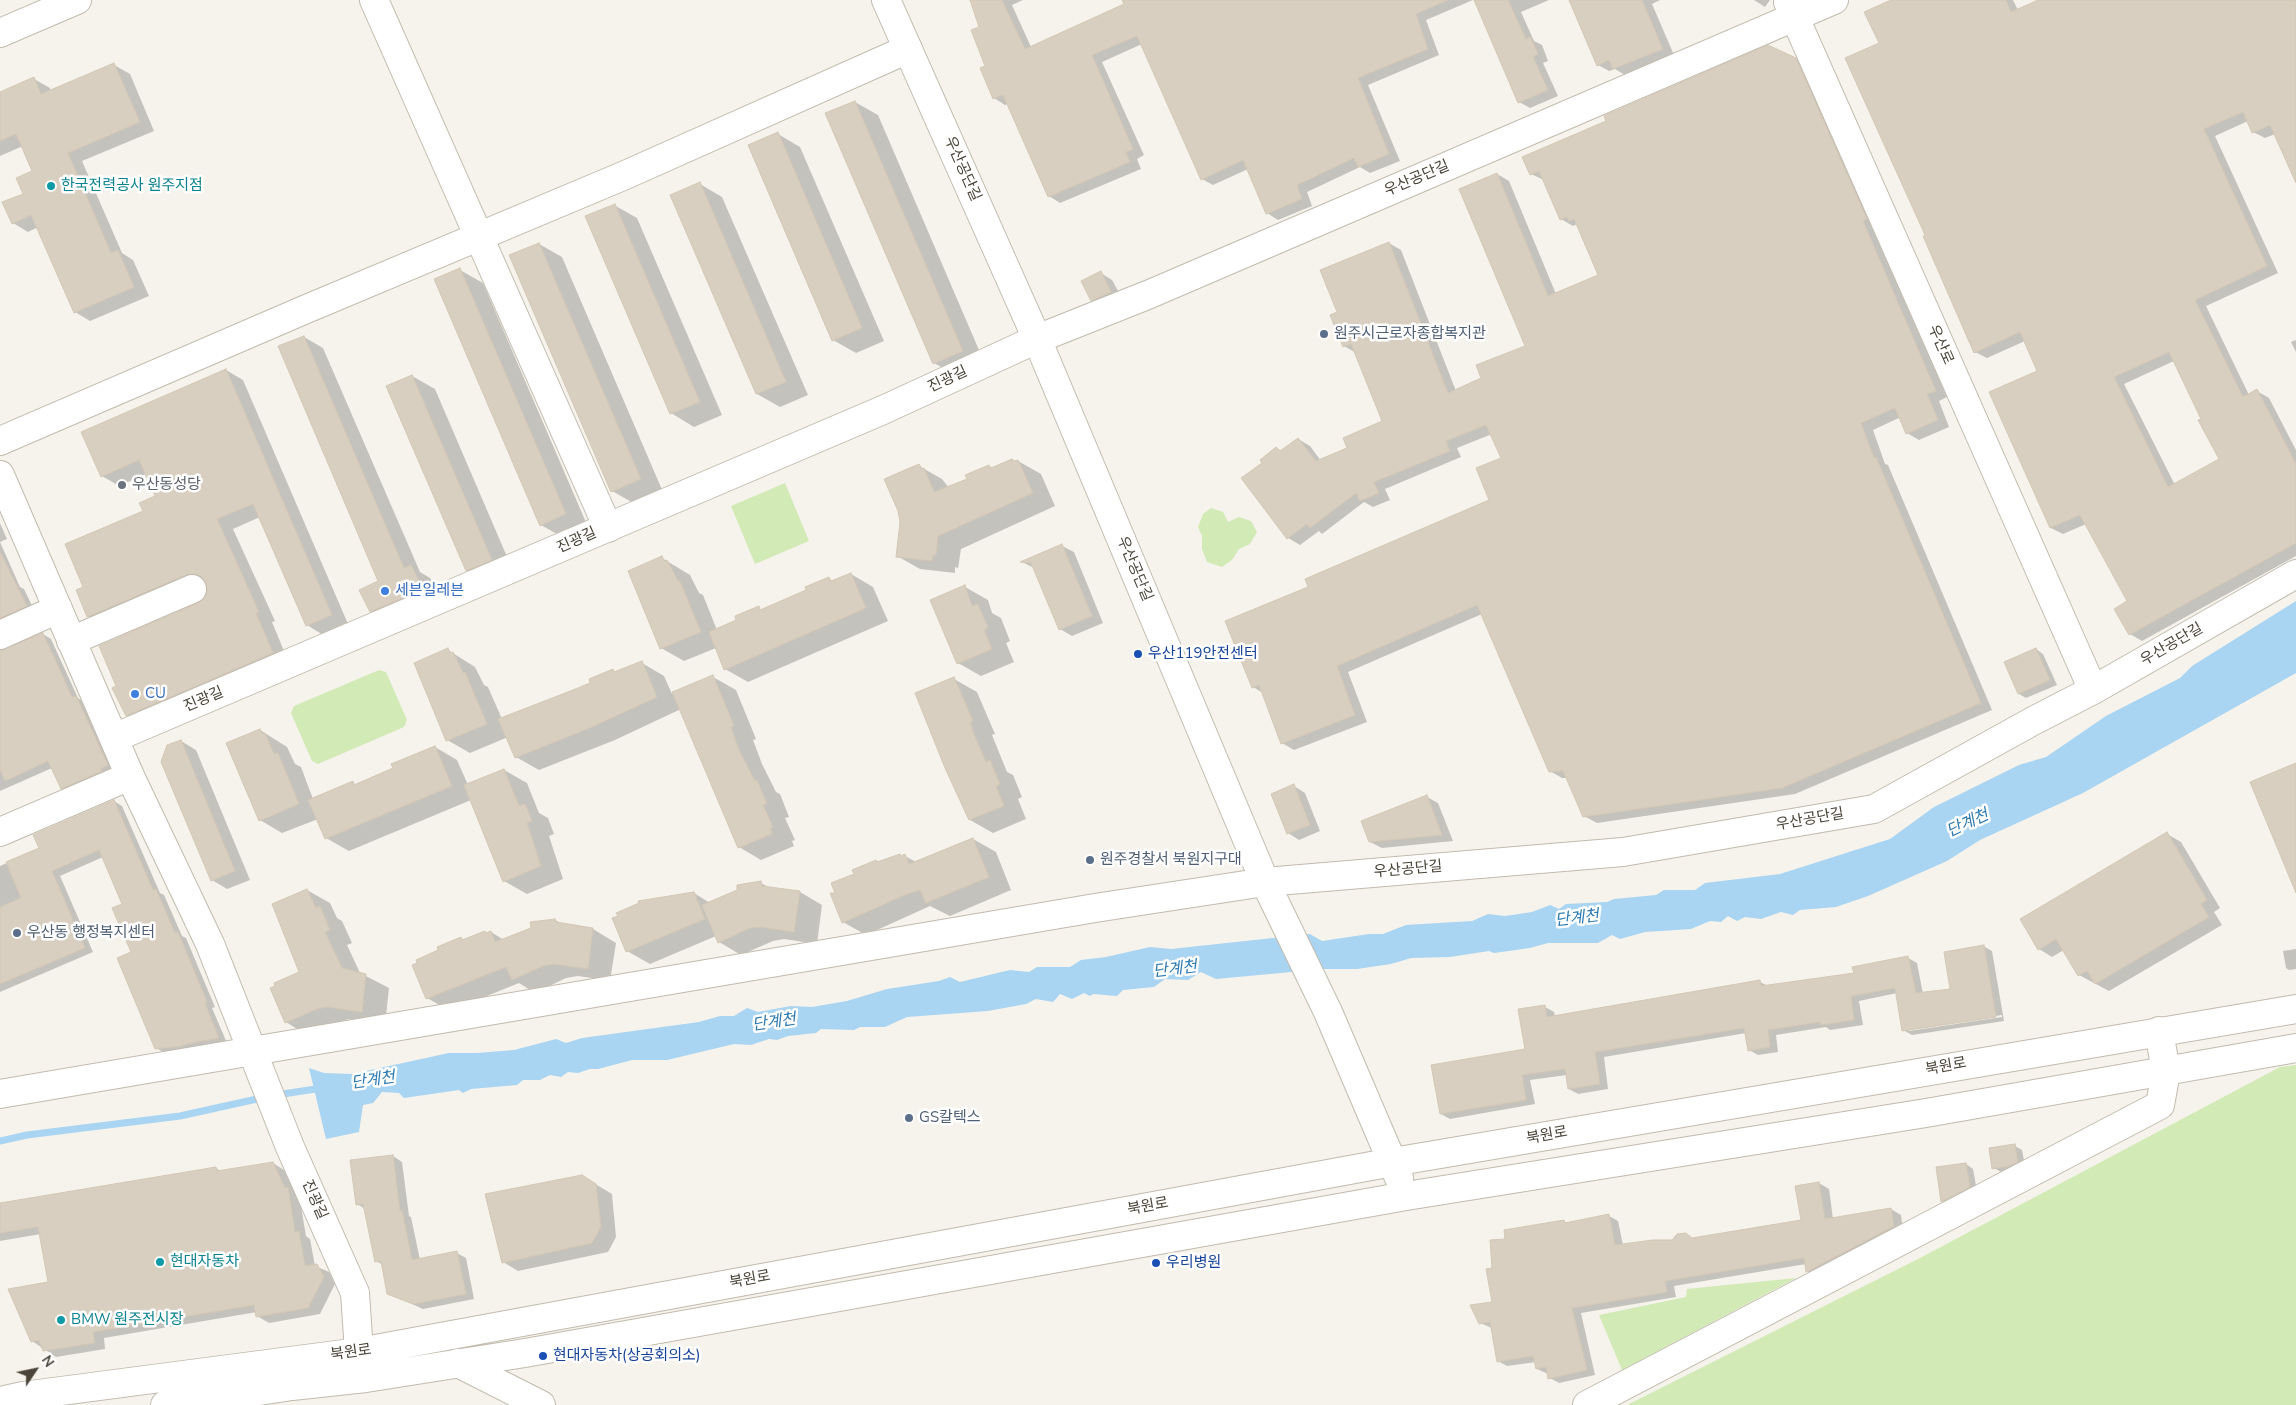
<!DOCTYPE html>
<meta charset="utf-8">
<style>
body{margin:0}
#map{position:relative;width:2296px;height:1405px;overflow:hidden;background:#f6f3ec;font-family:"Nunito Sans",sans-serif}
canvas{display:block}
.north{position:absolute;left:10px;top:1345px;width:50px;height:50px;-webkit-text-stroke:4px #fff;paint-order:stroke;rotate:56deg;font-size:14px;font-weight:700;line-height:20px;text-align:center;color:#4b4439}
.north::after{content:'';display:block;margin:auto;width:18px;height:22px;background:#4b4439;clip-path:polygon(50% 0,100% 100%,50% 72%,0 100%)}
</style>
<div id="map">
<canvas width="2296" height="1405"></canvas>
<div class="north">N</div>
</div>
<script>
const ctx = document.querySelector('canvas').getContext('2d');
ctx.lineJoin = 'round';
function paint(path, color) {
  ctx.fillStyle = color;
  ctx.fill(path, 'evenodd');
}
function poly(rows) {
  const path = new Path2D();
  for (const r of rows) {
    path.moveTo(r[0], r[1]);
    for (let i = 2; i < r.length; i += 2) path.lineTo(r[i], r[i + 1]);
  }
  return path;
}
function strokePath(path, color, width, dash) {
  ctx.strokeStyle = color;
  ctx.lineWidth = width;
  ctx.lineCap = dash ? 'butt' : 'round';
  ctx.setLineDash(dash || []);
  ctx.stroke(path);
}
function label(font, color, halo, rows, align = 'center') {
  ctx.font = font + ' "Nunito Sans","Noto Sans KR",sans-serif';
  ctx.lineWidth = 5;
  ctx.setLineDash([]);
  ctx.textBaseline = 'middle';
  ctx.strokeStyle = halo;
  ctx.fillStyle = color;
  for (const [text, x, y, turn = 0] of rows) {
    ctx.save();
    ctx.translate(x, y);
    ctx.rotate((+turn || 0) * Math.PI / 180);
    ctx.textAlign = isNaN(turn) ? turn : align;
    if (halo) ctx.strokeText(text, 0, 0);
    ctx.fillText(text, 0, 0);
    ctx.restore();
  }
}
const green = poly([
 [785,483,809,541,755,564,731,506],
 [1211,508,1223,512,1228,522,1239,517,1251,521,1257,532,1250,544,1239,549,1232,560,1222,567,1207,562,1202,549,1202,536,1198,527,1203,514],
 [379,670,386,672,407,720,404,727,318,764,312,761,291,713,294,706],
 [2296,1065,2296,1405,1627,1405,1920,1258,2280,1067],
 [1796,1278,1622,1370,1599,1315,1686,1297,1687,1289]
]);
const water = poly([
 [2296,601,2296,673,2083,793,1980,840,1947,861,1868,896,1836,907,1800,910,1793,915,1781,912,1761,919,1745,917,1737,921,1728,916,1721,922,1710,921,1691,929,1645,932,1620,939,1612,935,1598,943,1548,943,1530,948,1494,953,1489,951,1450,957,1411,958,1391,964,1357,969,1324,969,1216,979,1201,972,1188,980,1165,979,1154,987,1123,990,1117,996,1093,994,1090,996,1084,993,1072,999,1060,994,1053,1002,1036,999,1026,1004,988,1011,907,1017,885,1027,860,1027,854,1030,821,1029,816,1033,788,1036,777,1040,769,1039,751,1045,734,1044,667,1060,632,1060,598,1069,590,1069,578,1073,568,1072,561,1077,550,1075,540,1080,523,1080,517,1085,471,1089,463,1093,459,1090,404,1098,399,1093,382,1092,373,1103,363,1105,359,1132,326,1139,309,1068,324,1073,352,1074,449,1053,477,1053,514,1050,556,1039,566,1043,582,1038,699,1022,720,1016,734,1016,747,1008,758,1012,791,1006,812,1007,847,1001,887,989,939,981,950,977,960,982,1010,970,1029,972,1037,967,1070,967,1081,960,1106,957,1150,947,1171,949,1310,934,1322,941,1369,934,1383,934,1406,925,1472,921,1488,914,1505,916,1532,912,1550,905,1559,909,1566,904,1607,902,1614,899,1656,895,1664,890,1695,890,1705,883,1780,874,1890,839,1934,807,2019,765,2046,757,2106,716,2180,678,2192,666]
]);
const shadow = poly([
 [972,0,1023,0,1012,5,1031,47,1125,5,1123,0,1473,0,1426,20,1439,55,1368,85,1400,161,1370,173,1360,167,1307,192,1312,206,1278,220,1267,213,1248,169,1213,185,1202,179,1142,44,1102,62,1144,155,1137,159,1141,169,1060,203,1049,196,1008,104,1005,105,994,98,980,27],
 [1475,0,1549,0,1521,12,1534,41,1542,45,1548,61,1543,63,1558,96,1530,108,1519,102],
 [1570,0,1660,0,1652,4,1674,55,1625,75,1615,69,1609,71,1598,65],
 [1754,0,1770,0,1765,7],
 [1894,0,2013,0,2018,10,2041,0,2296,0,2296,180,2275,134,2265,138,2253,132,2248,121,2215,136,2278,273,2206,306,2249,395,2257,391,2269,398,2296,450,2296,556,2142,641,2130,634,2129,602,2086,524,2063,534,2051,528,1991,393,2039,372,2025,341,1987,358,1975,352,1927,236,1881,44],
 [2174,361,2220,460,2175,485,2124,384],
 [1795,59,1808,66,1874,228,1947,397,1939,401,1949,427,1919,440,1907,433,1901,417,1873,430,1885,464,1888,465,1992,710,1795,794,1597,823,1584,816,1568,778,1562,778,1550,771,1482,614,1348,672,1367,722,1294,750,1282,743,1263,693,1253,687,1310,588,1491,501,1502,458,1492,434,1457,448,1461,457,1385,489,1390,500,1373,507,1364,502,1322,534,1319,531,1300,545,1288,538,1243,479,1264,463,1276,448,1282,451,1298,439,1310,446,1321,461,1349,449,1384,422,1356,353,1344,346,1339,313,1389,243,1401,250,1456,391,1483,378,1526,346,1497,174,1509,181,1556,294,1600,275,1577,224,1573,226,1561,219,1544,180,1531,174],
 [114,65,130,74,154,131,82,161,122,253,133,260,149,296,90,321,75,312,38,227,28,232,13,223,34,172,23,146,0,156,0,93,34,79,50,88,51,92],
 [855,102,878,115,985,364,957,376,934,363],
 [778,134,800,147,884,341,856,353,833,340],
 [700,184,722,197,808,395,780,407,757,394,672,196],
 [614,205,637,218,722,415,694,427,671,413],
 [539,244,562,257,663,492,635,504,612,491],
 [460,270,483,283,588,527,564,538,541,525],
 [1101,273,1112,280,1122,298,1104,306,1092,300],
 [304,337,323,348,420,572,430,578,442,600,391,622,371,611,380,581],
 [2296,340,2296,352,2291,342],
 [226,370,243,380,348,624,323,635,307,625,260,517,233,529,275,621,272,622,289,663,144,725,127,715,117,686,206,599,209,591,208,583,105,626,88,616,85,588,156,497,146,474,119,486,102,476],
 [412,376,435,389,514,573,490,583,467,570],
 [1018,461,1041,474,1055,506,961,549,958,568,955,567,955,573,920,569,897,556,919,466,942,479,949,488,969,480,989,467,993,469],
 [0,523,7,539,0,542,20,587,24,589,34,610,0,626],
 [1062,546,1074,552,1103,623,1072,636,1060,629,1034,568,1022,562],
 [662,558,690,575,699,593,703,595,717,630,738,621,758,608,762,610,808,591,829,579,833,581,851,574,873,587,888,621,748,682,725,669,716,648,684,661,661,648],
 [965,587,988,600,992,613,1001,618,1010,641,1006,643,1014,662,981,676,958,663],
 [43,634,51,639,78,698,84,702,115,770,70,793,62,788,52,768,0,791,0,674],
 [2036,649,2043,654,2057,685,2026,698,2019,694],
 [448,650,475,667,484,685,488,687,502,719,579,689,613,671,616,672,642,663,664,676,672,694,713,677,736,690,756,739,753,740,762,764,776,792,780,794,789,817,785,818,795,840,792,841,794,846,761,860,739,847,681,709,615,740,539,770,516,757,508,737,470,753,447,740],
 [954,679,977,692,995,734,992,735,1007,772,1013,775,1022,797,1018,799,1026,819,993,833,970,820],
 [260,730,287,747,295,764,301,767,313,799,353,783,357,785,395,769,435,747,457,760,468,785,504,770,527,783,539,813,548,818,554,834,549,836,563,879,527,894,504,881,471,800,349,851,326,838,318,819,282,833,260,820],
 [181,741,196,750,250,880,227,889,212,880],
 [1294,786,1305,793,1320,831,1299,840,1288,833],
 [1427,797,1438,803,1453,841,1382,848,1370,842],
 [114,801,122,806,160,893,164,895,182,936,186,938,215,1007,212,1008,227,1043,165,1053,156,1048,132,952,124,904,103,857,60,876,93,952,0,992,0,866,40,849],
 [2167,834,2181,842,2220,908,2214,912,2222,925,2109,991,2079,975,2064,950,2052,957,2039,949],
 [973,839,996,852,1011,890,950,916,930,906,866,935,843,922,837,895,856,874,876,861,879,863,905,856,916,862],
 [761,883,772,889,800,892,822,905,817,944,784,939,773,941,741,955,719,942,716,936,650,964,627,951,694,893,710,903],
 [307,890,330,903,337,918,342,921,352,943,347,945,360,973,389,988,385,1025,350,1019,341,1021,308,1036,286,1022,301,973],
 [555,920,564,925,593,929,616,943,610,981,578,976,566,978,535,993,519,983,450,1011,427,998,461,938,464,940,491,932,504,940],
 [1983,946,1992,951,2004,1021,1912,1035,1903,1030,1897,993,1859,1001,1863,1025,1830,1030,1826,1027,1776,1035,1778,1052,1758,1055,1749,1050,1746,1033,1604,1057,1608,1089,1578,1094,1569,1089,1567,1075,1530,1080,1535,1104,1450,1119,1441,1114,1527,1050,1545,1007,1554,1012,1555,1017,1760,982,1768,986,1855,974,1908,958,1917,963,1923,994,1952,990],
 [2002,1015,2002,1017,1909,1031,1909,1029],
 [2296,949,2296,969,2289,970,2286,968,2283,951],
 [2015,1146,2022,1150,2025,1166,2017,1170,2001,1172,1994,1168],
 [393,1156,402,1162,409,1216,411,1217,420,1260,457,1253,466,1258,474,1299,423,1309,388,1293,383,1265,376,1261,365,1209,357,1204],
 [273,1163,284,1170,295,1193,299,1195,306,1236,310,1239,315,1266,329,1272,335,1284,320,1314,269,1323,257,1316,257,1312,104,1338,105,1349,56,1357,32,1341,49,1283,41,1234,0,1241,0,1204,216,1168,222,1172],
 [1966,1164,1973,1169,1977,1191,1950,1205,1942,1201],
 [582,1176,612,1194,616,1237,608,1252,518,1271,503,1262],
 [1819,1183,1829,1189,1833,1219,1891,1209,1901,1215,1903,1232,1816,1276,1807,1271,1806,1264,1674,1286,1676,1297,1581,1313,1595,1375,1559,1383,1550,1378,1548,1374,1537,1369,1536,1362,1507,1366,1498,1361,1492,1328,1480,1323,1493,1303,1494,1270,1507,1240,1564,1222,1568,1224,1609,1216,1618,1221,1623,1245,1694,1239,1802,1221,1797,1187]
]);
const stream = poly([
 [276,1095,322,1088],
 [0,1141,27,1135,180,1116,266,1097]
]);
const building = poly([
 [970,0,1002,0,1025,49,1124,4,1122,0,1448,0,1416,14,1428,49,1358,78,1389,154,1358,167,1354,158,1297,185,1302,199,1266,214,1243,160,1201,180,1137,36,1092,55,1133,149,1126,152,1130,162,1048,197,1003,95,993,99,980,68,985,66,971,30,979,27,970,0],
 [1474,0,1508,0,1526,39,1530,37,1534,45,1538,54,1533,57,1548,90,1518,103,1474,0],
 [1569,0,1642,0,1663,49,1613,69,1609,60,1597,66,1569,0],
 [1891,0,2006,0,2011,12,2038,0,2296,0,2296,183,2270,125,2252,133,2243,112,2204,129,2267,266,2195,300,2243,397,2257,389,2296,464,2296,543,2129,635,2114,609,2127,601,2080,515,2050,528,1989,392,2037,371,2020,332,1974,353,1923,236,1925,235,1845,58,1879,43,1864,12,1891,0],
 [2169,352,2201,419,2198,420,2219,459,2168,487,2114,377,2169,352],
 [1768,45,1796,58,1867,219,1863,221,1936,391,1927,394,1938,420,1906,434,1895,408,1861,423,1874,458,1876,457,1981,703,1782,788,1583,817,1563,771,1549,772,1477,605,1337,666,1355,715,1281,744,1259,685,1252,688,1225,621,1308,587,1305,579,1489,500,1476,468,1501,458,1486,425,1446,441,1450,451,1374,482,1379,493,1360,501,1356,493,1310,528,1307,524,1287,539,1241,478,1262,463,1260,460,1276,447,1280,451,1298,438,1316,461,1347,448,1343,438,1382,421,1351,344,1343,347,1330,315,1337,312,1320,270,1389,242,1448,393,1481,378,1476,365,1525,346,1459,189,1497,173,1548,296,1598,275,1574,219,1569,221,1567,217,1560,220,1539,171,1530,175,1522,157,1606,121,1604,116,1768,45],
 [114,63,140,122,68,153,111,253,118,250,134,287,74,313,31,215,12,224,2,202,23,194,16,178,32,171,16,134,0,141,0,92,34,77,41,94,114,63],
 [855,101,963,351,933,364,825,113,855,101],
 [778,132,862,328,832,341,748,145,778,132],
 [700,182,786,382,756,394,670,195,700,182],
 [615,204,700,402,670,414,585,216,615,204],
 [539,243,641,479,611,492,509,255,539,243],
 [460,268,566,514,540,526,434,279,460,268],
 [1101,271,1111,292,1091,301,1081,281,1101,271],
 [304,336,404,568,411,565,423,589,370,612,359,590,378,581,278,346,304,336],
 [226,369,332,615,306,626,253,504,217,519,259,612,256,613,273,653,126,716,112,688,116,686,99,646,198,603,205,598,207,591,206,583,201,576,194,574,186,575,87,617,76,590,83,587,65,544,143,511,139,503,155,496,139,460,101,477,81,432,226,369],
 [412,375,492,560,466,571,386,386,412,375],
 [1012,459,1014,461,1018,460,1033,493,938,536,936,555,933,555,932,561,896,557,900,522,898,511,884,479,919,464,922,469,924,468,934,492,967,479,965,475,989,465,991,468,1012,459],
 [1062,544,1092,616,1059,630,1031,563,1020,562,1062,544],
 [0,552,27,606,0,618,0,552],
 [662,556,664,561,667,560,678,581,680,581,701,632,660,649,628,571,662,556],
 [851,573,866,608,724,670,709,632,736,620,735,616,759,606,760,610,806,590,805,587,829,577,831,581,851,573],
 [965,585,972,606,978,604,988,628,984,630,992,649,957,664,930,600,965,585],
 [43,633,72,697,76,696,108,765,100,769,102,771,61,789,48,761,5,781,0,769,0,650,43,633],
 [448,648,450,653,453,652,463,673,465,672,487,724,446,741,414,663,448,648],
 [2036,648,2050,680,2018,694,2004,662,2036,648],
 [642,661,657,697,592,727,515,758,498,719,578,688,590,683,589,679,613,669,614,672,642,661],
 [713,675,734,726,731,727,739,750,755,781,757,780,767,804,763,805,773,827,770,828,772,834,738,848,672,692,713,675],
 [954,677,973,721,970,722,976,739,986,762,990,760,1000,784,996,786,1004,806,969,820,945,768,915,693,954,677],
 [260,729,262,734,265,733,274,754,278,753,299,804,259,821,226,743,260,729],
 [181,740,235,871,211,881,161,762,167,745,181,740],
 [435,746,452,786,325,839,308,800,353,781,354,785,393,768,391,764,435,746],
 [2296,763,2296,893,2250,782,2296,763],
 [504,769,519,806,525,804,532,821,527,823,541,866,503,882,464,785,504,769],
 [1294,784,1310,825,1287,834,1271,794,1294,784],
 [1427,795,1442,835,1369,842,1361,821,1427,795],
 [114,800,153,890,156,889,175,933,178,932,207,1002,205,1003,219,1038,182,1045,183,1046,155,1049,117,958,131,952,112,908,122,904,99,850,52,871,85,948,0,984,0,907,21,898,6,862,39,848,33,835,114,800],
 [2167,832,2207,900,2201,904,2209,917,2095,984,2087,971,2078,976,2056,939,2038,950,2020,919,2167,832],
 [973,838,989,877,926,903,920,890,907,894,842,923,830,893,835,893,831,883,854,874,852,870,876,860,877,862,900,854,901,856,905,854,909,864,973,838],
 [761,881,762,886,800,891,794,932,761,927,750,928,718,943,702,905,737,890,737,885,761,881],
 [307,889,316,908,320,906,330,930,325,932,342,968,366,974,362,1012,327,1007,317,1009,285,1023,270,988,275,986,274,983,299,972,272,904,307,889],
 [694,892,705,919,626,952,612,918,618,916,616,913,639,903,638,901,694,892],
 [555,919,556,922,593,928,588,969,554,964,543,966,512,980,506,967,426,999,412,965,417,963,416,960,438,950,437,947,461,937,462,940,485,931,486,933,491,931,495,942,531,928,530,922,555,919],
 [1984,945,1996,1017,1902,1031,1895,988,1851,996,1854,1020,1821,1025,1820,1022,1768,1030,1770,1047,1748,1051,1744,1028,1595,1052,1600,1084,1568,1089,1565,1069,1522,1075,1526,1100,1440,1114,1431,1065,1525,1049,1518,1009,1545,1005,1547,1017,1760,980,1761,986,1854,973,1852,967,1908,956,1916,993,1950,989,1944,952,1984,945],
 [2015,1144,2018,1162,2009,1166,1992,1169,1989,1148,2015,1144],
 [393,1155,400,1211,402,1210,412,1260,457,1251,466,1294,413,1304,387,1294,381,1261,375,1262,363,1204,356,1205,350,1160,393,1155],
 [273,1162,285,1188,288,1187,295,1232,299,1231,305,1266,317,1264,324,1277,308,1308,256,1317,254,1305,93,1332,95,1343,43,1351,39,1340,31,1342,8,1289,48,1282,38,1227,0,1233,0,1203,216,1167,217,1171,273,1162],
 [1966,1163,1970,1187,1941,1202,1936,1167,1966,1163],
 [582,1175,596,1184,601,1227,592,1243,502,1263,485,1194,582,1175],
 [1819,1182,1825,1219,1891,1208,1894,1226,1806,1272,1804,1258,1665,1281,1667,1292,1572,1308,1587,1370,1548,1379,1546,1367,1536,1369,1533,1356,1497,1362,1490,1322,1479,1324,1470,1305,1492,1302,1486,1269,1492,1268,1490,1240,1505,1239,1504,1230,1564,1220,1565,1223,1609,1214,1615,1245,1653,1240,1672,1240,1677,1234,1686,1233,1692,1238,1801,1220,1795,1186,1819,1182]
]);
const minor = poly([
 [374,0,608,528],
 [0,441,304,310,623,176,908,49],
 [0,635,58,609],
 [71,641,192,589],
 [114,738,883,410,1037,339],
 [0,832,130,776],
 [0,1094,1095,908,1265,882],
 [458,1363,541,1405],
 [1587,1405,2160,1105,2166,1072,2159,1031]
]);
const tertiary = poly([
 [886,0,1037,339,1265,882,1328,1012,1399,1178],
 [1788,2,2093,690],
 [0,33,77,0],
 [1037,339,1150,294,1834,0],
 [0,475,130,776,210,944,290,1147,355,1293,359,1352,363,1368],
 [1265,882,1623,852,1874,809,2033,721,2093,690,2296,574],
 [0,1401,23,1396,359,1352,1393,1162,2296,1009],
 [165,1405,292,1386,366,1378,525,1353,1406,1196,1926,1113,2296,1048]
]);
const markers = [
 [51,186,5,"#0f9aa8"],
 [1324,334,5,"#5c6f8a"],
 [122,485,5,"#6b7280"],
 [385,591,5,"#3f7fe0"],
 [1138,654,5,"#1a4fb4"],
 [135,694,5,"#3f7fe0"],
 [1090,860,5,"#5c6f8a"],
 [17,933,5,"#5c6f8a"],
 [909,1118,5,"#5c6f8a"],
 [160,1262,5,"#0f9aa8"],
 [1156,1263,5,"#1a4fb4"],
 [61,1320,5,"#0f9aa8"],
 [543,1356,5,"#1a4fb4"]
];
const streetNames = [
 ["우산공단길",962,169,66],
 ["우산공단길",1417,179,-23],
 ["우산로",1940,345,66],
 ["진광길",948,380,-25],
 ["진광길",577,541,-24],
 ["우산공단길",1134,569,67],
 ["우산공단길",2172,645,-30],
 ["진광길",204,700,-23],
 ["우산공단길",1810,820,-10],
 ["우산공단길",1408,870,-5],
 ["북원로",1946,1067,-10],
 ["북원로",1547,1136,-10],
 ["진광길",314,1200,66],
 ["북원로",1148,1207,-10],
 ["북원로",750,1280,-10],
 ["북원로",351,1353,-8]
];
const cultureNames = [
 ["한국전력공사 원주지점",61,186],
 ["현대자동차",170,1262],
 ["BMW 원주전시장",71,1320]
];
const serviceNames = [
 ["원주시근로자종합복지관",1334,334],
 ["원주경찰서 북원지구대",1100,860],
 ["우산동 행정복지센터",27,933],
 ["GS칼텍스",919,1118]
];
const worshipNames = [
 ["우산동성당",132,485]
];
const shopNames = [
 ["세븐일레븐",395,591],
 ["CU",145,694]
];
const transitNames = [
 ["우산119안전센터",1148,654],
 ["우리병원",1166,1263],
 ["현대자동차(상공회의소)",553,1356]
];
const waterNames = [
 ["단계천",1968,824,-25],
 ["단계천",1577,919,-7],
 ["단계천",1175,970,-7],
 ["단계천",774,1023,-8],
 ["단계천",373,1081,-8]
];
paint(green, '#d2eab5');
paint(water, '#a9d4f2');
paint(shadow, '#0003');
strokePath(stream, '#a9d4f2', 7);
paint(building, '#d8cfc1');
strokePath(building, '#d3c7b4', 1);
strokePath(minor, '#c2bbae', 30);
strokePath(tertiary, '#c2bbae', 30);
strokePath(minor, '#fff', 28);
strokePath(tertiary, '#fff', 28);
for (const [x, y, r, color] of markers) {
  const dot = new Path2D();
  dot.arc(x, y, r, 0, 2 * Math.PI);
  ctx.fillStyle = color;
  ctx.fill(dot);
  strokePath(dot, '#fff', 2);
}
label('15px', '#4b4439', '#fff', streetNames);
label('15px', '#0d838f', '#fff', cultureNames, 'left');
label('15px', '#4e5e75', '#fff', serviceNames, 'left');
label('15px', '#5b616d', '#fff', worshipNames, 'left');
label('15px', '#366cbe', '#fff', shopNames, 'left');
label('15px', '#164399', '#fff', transitNames, 'left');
label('italic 16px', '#2e7ab2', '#fff', waterNames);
</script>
